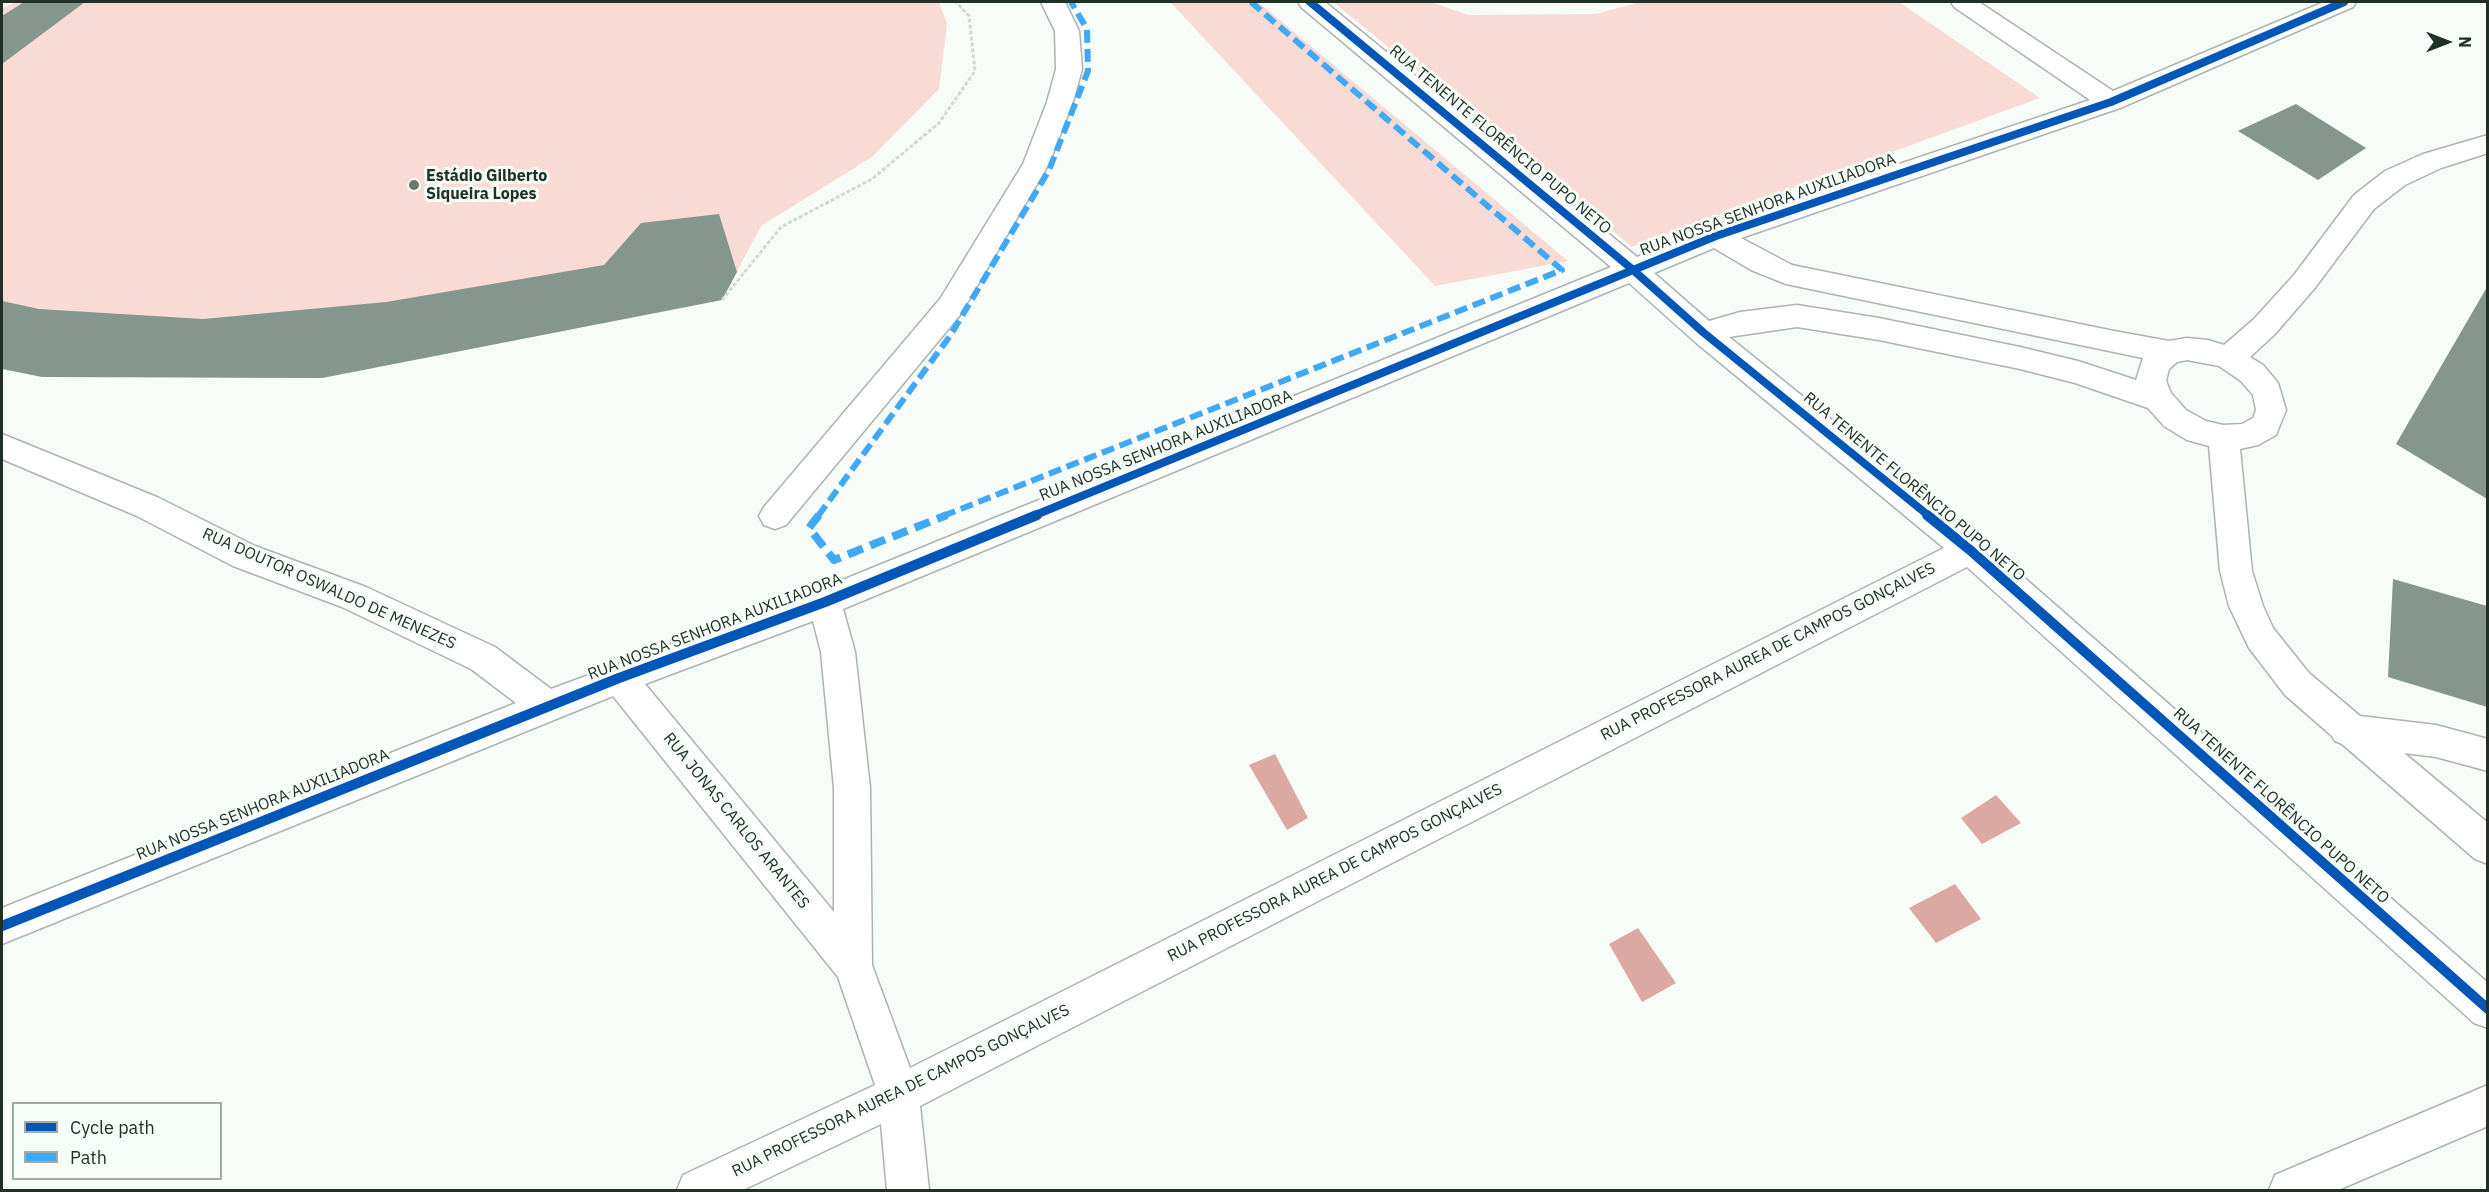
<!DOCTYPE html>
<meta charset="utf-8">
<style>
body{margin:0}
#map{position:relative;width:2489px;height:1192px;overflow:hidden;background:#f7fcf9;font-family:"IBM Plex Sans",sans-serif}
canvas{display:block}
.frame{position:absolute;inset:0;border:3px solid #213027;pointer-events:none}
.legend{position:absolute;left:12px;top:1102px;width:210px;height:78px;box-sizing:border-box;background:#f6fdf8;border:2px solid #a1aba4;margin:0;padding:8px 10px;list-style:none;font-size:18px;color:#213027}
.legend li{display:flex;align-items:center;gap:12px;height:30px}
.legend b{width:30px;border:2px solid #a1aba4}
.north{position:absolute;left:2417px;top:12px;width:60px;height:60px;-webkit-text-stroke:4px #f6fdf8;paint-order:stroke;rotate:90deg;font-size:16px;font-weight:700;line-height:24px;text-align:center;color:#213027}
.north::after{content:'';display:block;margin:auto;width:21px;height:27px;background:#213027;clip-path:polygon(50% 0,100% 100%,50% 72%,0 100%)}
</style>
<div id="map">
<canvas width="2489" height="1192"></canvas>
<div class="frame"></div>
<ul class="legend">
<li><b style="height:8px;background:#0057b8"></b>Cycle path</li>
<li><b style="height:8px;background:#3fa9f5"></b>Path</li>
</ul>
<div class="north">N</div>
</div>
<script>
const ctx = document.querySelector('canvas').getContext('2d');
ctx.lineJoin = 'round';
function paint(path, color) {
  ctx.fillStyle = color;
  ctx.fill(path, 'evenodd');
}
function poly(rows) {
  const path = new Path2D();
  for (const r of rows) {
    path.moveTo(r[0], r[1]);
    for (let i = 2; i < r.length; i += 2) path.lineTo(r[i], r[i + 1]);
  }
  return path;
}
function strokePath(path, color, width, dash) {
  ctx.strokeStyle = color;
  ctx.lineWidth = width;
  ctx.lineCap = dash ? 'butt' : 'round';
  ctx.setLineDash(dash || []);
  ctx.stroke(path);
}
function label(font, color, halo, rows, align = 'center') {
  ctx.font = font + ' "IBM Plex Sans",sans-serif';
  ctx.lineWidth = 6;
  ctx.setLineDash([]);
  ctx.textBaseline = 'middle';
  ctx.strokeStyle = halo;
  ctx.fillStyle = color;
  for (const [text, x, y, turn = 0] of rows) {
    ctx.save();
    ctx.translate(x, y);
    ctx.rotate((+turn || 0) * Math.PI / 180);
    ctx.textAlign = isNaN(turn) ? turn : align;
    if (halo) ctx.strokeText(text, 0, 0);
    ctx.fillText(text, 0, 0);
    ctx.restore();
  }
}
const green = poly([
 [16,2,939,2,947,24,939,89,872,157,761,226,722,300,322,378,226,378,119,364,2,344,2,8],
 [1170,2,1258,2,1568,261,1435,286],
 [1333,2,1430,2,1469,15,1596,14,1640,2,1899,2,2040,98,1632,247]
]);
const water = poly([
 [1275,754,1308,818,1287,830,1249,765],
 [1996,795,2021,823,1982,844,1961,818],
 [1955,884,1981,919,1936,943,1909,908],
 [1638,928,1676,983,1642,1002,1609,944]
]);
const building = poly([
 [24,2,85,2,2,64,2,16],
 [2296,104,2366,148,2318,180,2238,131],
 [719,214,737,272,722,300,322,378,42,377,2,369,2,301,39,309,203,319,386,302,604,265,641,223],
 [2487,287,2487,499,2396,444],
 [2393,579,2487,606,2487,707,2388,677]
]);
const path = poly([
 [722,300,781,227,872,179,939,123,975,71,969,16,956,2]
]);
const minor = poly([
 [1041,2,1065,2,1079,31,1082,69,1073,102,1049,164,960,315,786,525,775,529,764,525,759,516,764,507,940,299,1023,164,1047,102,1056,69,1055,31,1041,2],
 [1298,2,1325,2,1637,257,1706,229,2090,100,1954,7,1951,2,1979,2,2113,91,2324,2,2356,2,2353,7,2120,108,1741,238,1792,265,2114,331,2169,341,2187,338,2208,340,2224,345,2254,319,2294,275,2354,195,2385,171,2423,154,2488,135,2488,153,2441,168,2405,185,2374,209,2314,289,2274,335,2250,357,2263,365,2278,383,2286,410,2276,435,2258,445,2240,449,2252,571,2263,606,2273,628,2309,673,2360,716,2436,725,2488,739,2488,771,2436,757,2404,753,2488,823,2488,864,2475,859,2342,744,2335,741,2332,736,2285,695,2249,648,2229,606,2220,571,2209,446,2187,440,2164,426,2148,408,2075,383,2020,369,1879,340,1797,327,1729,337,1981,540,2488,983,2488,1028,2474,1023,1967,567,920,1106,929,1190,887,1190,881,1124,743,1190,677,1190,683,1175,875,1085,838,977,613,696,2,944,2,908,516,703,471,669,342,607,233,566,137,516,2,459,2,434,159,498,255,546,366,587,495,647,551,689,813,592,1611,267,1301,7,1298,2],
 [1714,248,1751,270,1786,284,2143,358,2136,380,2078,361,2020,347,1879,318,1797,305,1740,312,1709,321,1654,273,1714,248],
 [1629,283,1694,341,1944,548,910,1068,872,965,870,788,855,652,843,609,1629,283],
 [2187,360,2219,366,2241,381,2253,395,2256,410,2253,418,2242,424,2223,425,2206,421,2186,410,2171,393,2166,381,2169,369,2177,362,2187,360],
 [813,621,821,652,834,788,834,912,645,684,813,621],
 [2488,1085,2488,1126,2338,1190,2269,1190,2275,1175,2488,1085]
]);
const quietFar1 = poly([
 [818,516,950,336,1049,170,1088,71,1087,29,1071,2],
 [943,516,1562,270,1251,2]
]);
const quiet = poly([
 [819,515,809,528,834,560,947,515]
]);
const cyclewayFar1 = poly([
 [1310,2,1632,269,1704,333,1929,516],
 [1033,516,1716,236,2111,102,2344,2]
]);
const cycleway = poly([
 [1927,515,1970,550,2488,1009],
 [2,926,619,678,825,602,1037,515]
]);
const markers = [
 [414,185,6,"#6c7770"]
];
const streetNames = [
 ["RUA TENENTE FLORÊNCIO PUPO NETO",1500,140,40],
 ["RUA NOSSA SENHORA AUXILIADORA",1768,205,-20],
 ["RUA NOSSA SENHORA AUXILIADORA",1166,446,-22],
 ["RUA TENENTE FLORÊNCIO PUPO NETO",1914,487,40],
 ["RUA DOUTOR OSWALDO DE MENEZES",329,589,24],
 ["RUA NOSSA SENHORA AUXILIADORA",715,627,-21],
 ["RUA PROFESSORA AUREA DE CAMPOS GONÇALVES",1768,652,-27],
 ["RUA NOSSA SENHORA AUXILIADORA",263,805,-22],
 ["RUA TENENTE FLORÊNCIO PUPO NETO",2281,806,42],
 ["RUA JONAS CARLOS ARANTES",736,821,51],
 ["RUA PROFESSORA AUREA DE CAMPOS GONÇALVES",1335,873,-27],
 ["RUA PROFESSORA AUREA DE CAMPOS GONÇALVES",901,1091,-26]
];
const poiNames = [
 ["Estádio Gilberto",426,176],
 ["Siqueira Lopes",426,194]
];
paint(green, '#f9dbd5');
paint(water, '#dba9a2');
paint(building, '#84968e');
strokePath(minor, '#acb4af', 3);
strokePath(path, '#d6d7d6', 3, [4, 2]);
paint(minor, '#fefffe');
strokePath(quietFar1, '#3fa9f5', 6, [13, 6]);
strokePath(quiet, '#3fa9f5', 8, [16, 8]);
strokePath(cyclewayFar1, '#0057b8', 8);
strokePath(cycleway, '#0057b8', 10);
for (const [x, y, r, color] of markers) {
  const dot = new Path2D();
  dot.arc(x, y, r, 0, 2 * Math.PI);
  ctx.fillStyle = color;
  ctx.fill(dot);
  strokePath(dot, '#f6fdf8', 2);
}
label('16px', '#213027', '#f6fdf8', streetNames);
label('bold 16px', '#213027', '#f6fdf8', poiNames, 'left');
</script>
